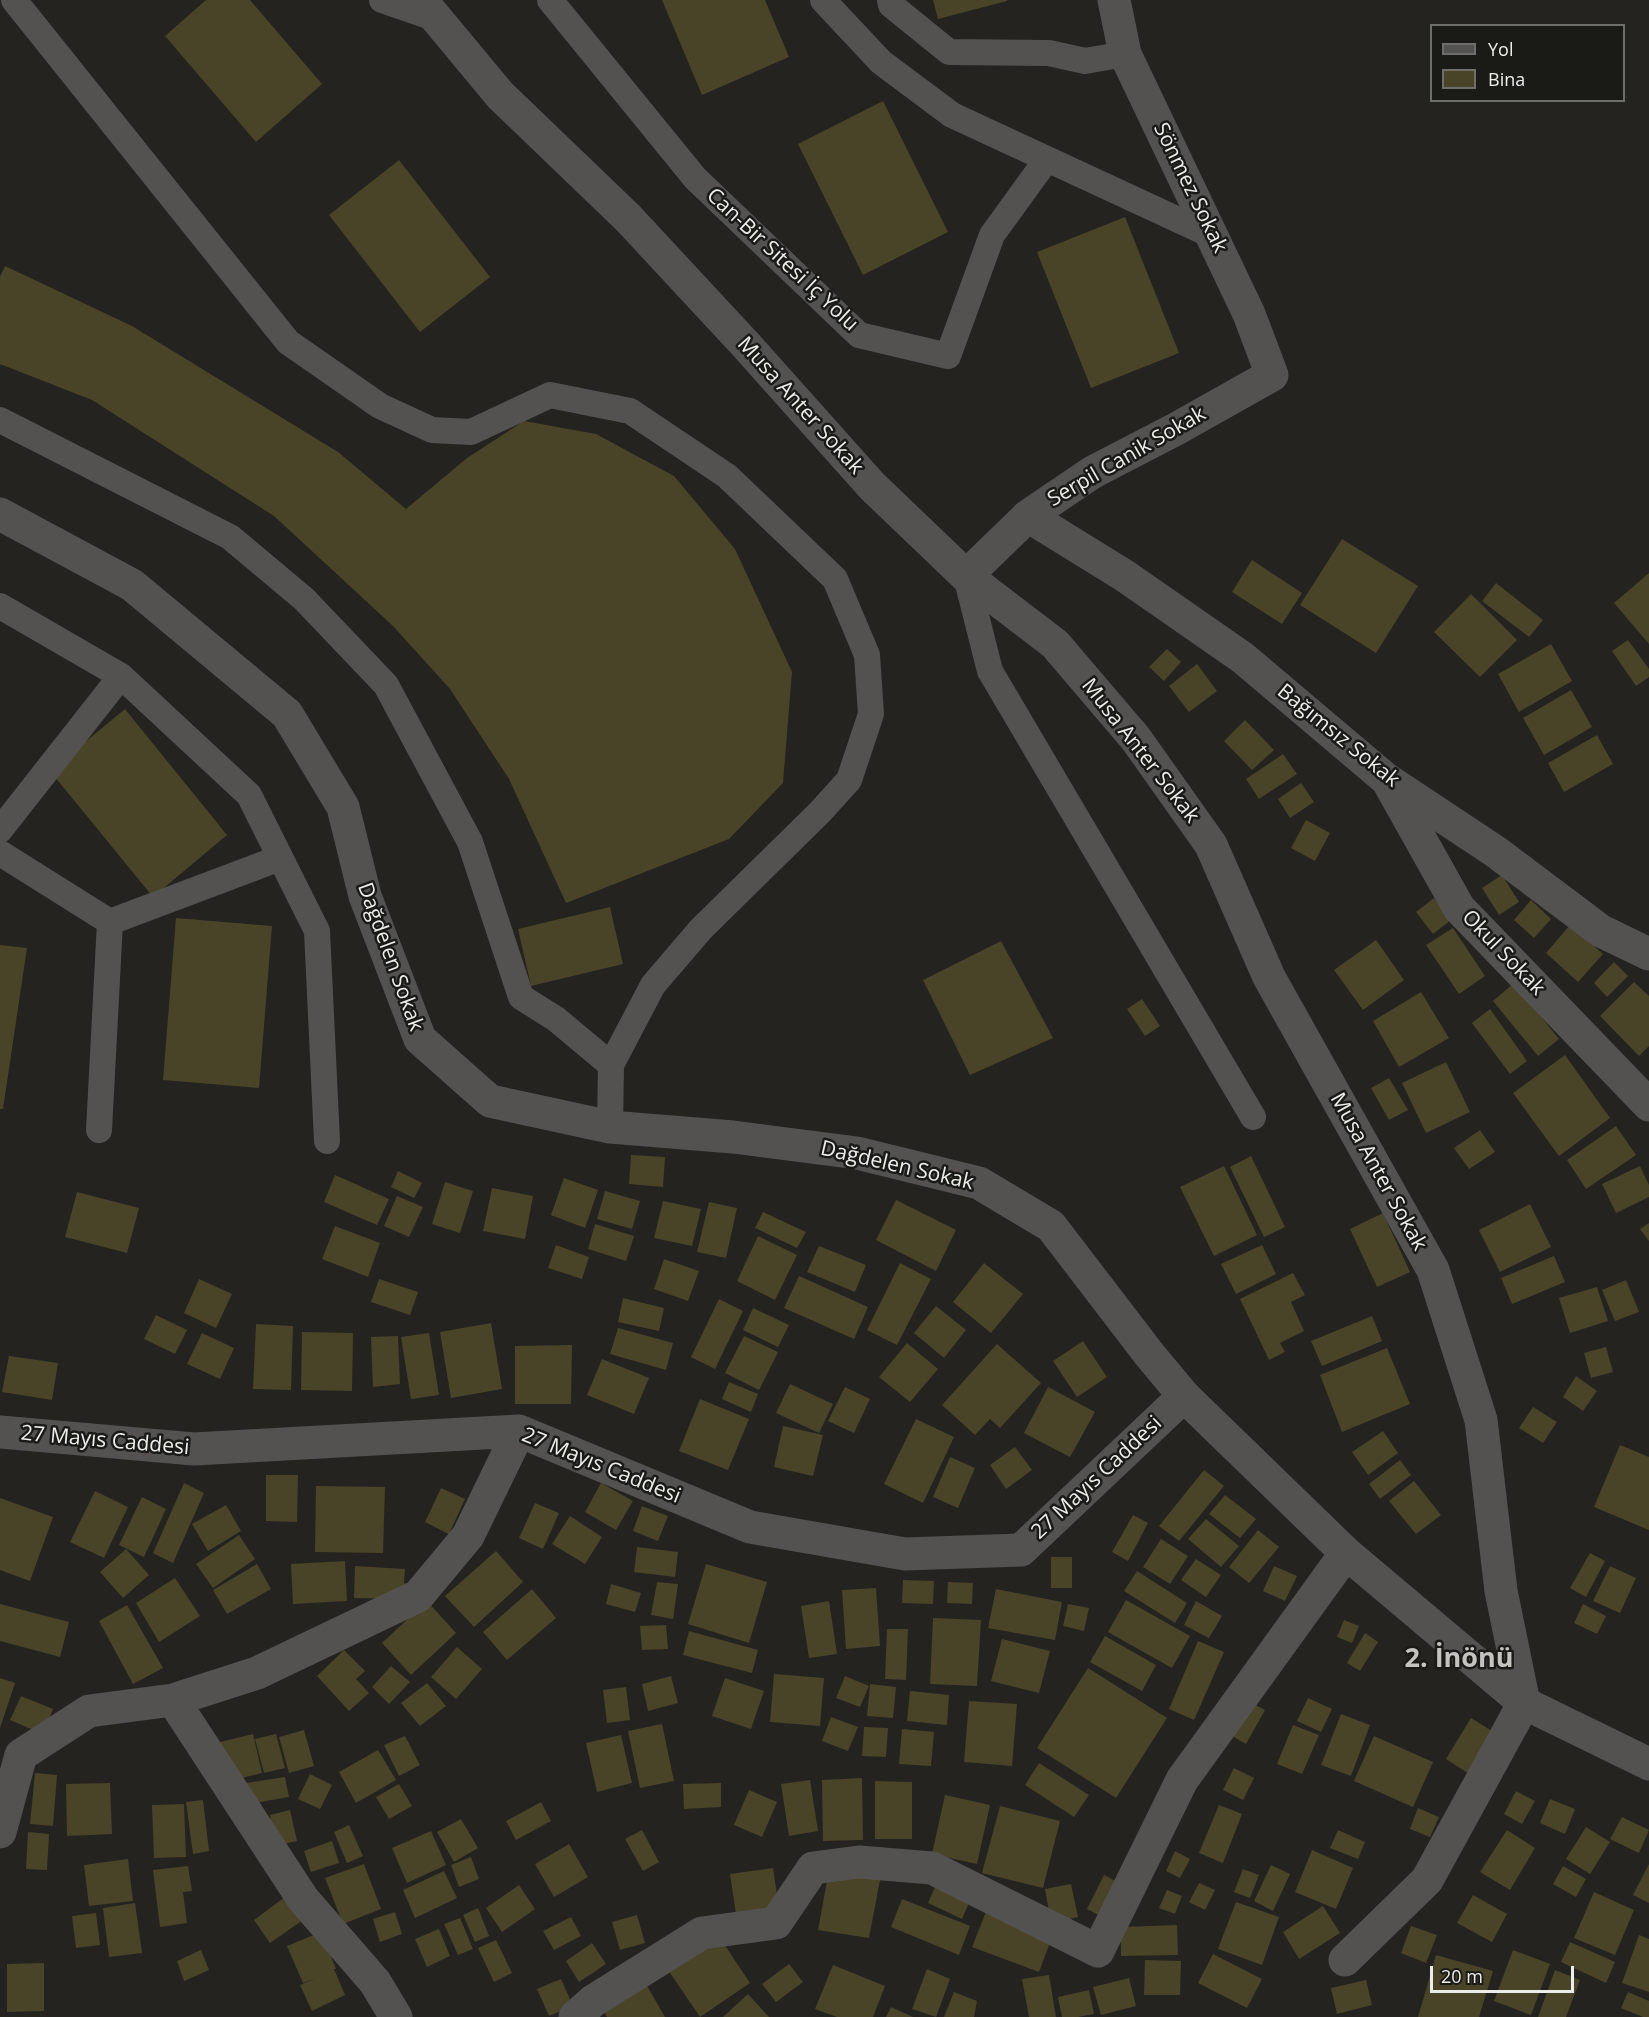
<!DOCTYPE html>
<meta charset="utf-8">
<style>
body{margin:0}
#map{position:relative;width:1649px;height:2017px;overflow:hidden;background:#242320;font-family:"Open Sans",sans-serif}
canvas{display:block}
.legend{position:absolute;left:1430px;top:24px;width:195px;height:78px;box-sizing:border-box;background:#1a1a17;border:2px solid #6e6e6b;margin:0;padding:8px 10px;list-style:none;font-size:18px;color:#ecece9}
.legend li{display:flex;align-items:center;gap:12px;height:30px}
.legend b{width:30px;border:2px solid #6e6e6b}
.scale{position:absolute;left:1430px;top:1966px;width:144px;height:27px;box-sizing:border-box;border:3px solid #ecece9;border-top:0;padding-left:8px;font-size:18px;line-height:21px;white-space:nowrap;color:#ecece9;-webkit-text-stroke:4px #1a1a17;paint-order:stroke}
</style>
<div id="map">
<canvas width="1649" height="2017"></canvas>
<ul class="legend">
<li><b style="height:8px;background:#545251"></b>Yol</li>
<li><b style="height:16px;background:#494328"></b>Bina</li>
</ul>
<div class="scale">20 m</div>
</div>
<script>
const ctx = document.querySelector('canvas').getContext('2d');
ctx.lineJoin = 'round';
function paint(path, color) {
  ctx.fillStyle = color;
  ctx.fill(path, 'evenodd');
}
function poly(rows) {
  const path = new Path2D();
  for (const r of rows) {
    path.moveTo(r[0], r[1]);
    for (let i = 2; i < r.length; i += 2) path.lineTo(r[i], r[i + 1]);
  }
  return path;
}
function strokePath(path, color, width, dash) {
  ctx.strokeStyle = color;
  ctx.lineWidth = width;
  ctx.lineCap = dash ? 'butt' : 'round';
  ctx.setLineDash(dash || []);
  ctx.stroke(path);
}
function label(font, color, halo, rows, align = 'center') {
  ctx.font = font + ' "Open Sans",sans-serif';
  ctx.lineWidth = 5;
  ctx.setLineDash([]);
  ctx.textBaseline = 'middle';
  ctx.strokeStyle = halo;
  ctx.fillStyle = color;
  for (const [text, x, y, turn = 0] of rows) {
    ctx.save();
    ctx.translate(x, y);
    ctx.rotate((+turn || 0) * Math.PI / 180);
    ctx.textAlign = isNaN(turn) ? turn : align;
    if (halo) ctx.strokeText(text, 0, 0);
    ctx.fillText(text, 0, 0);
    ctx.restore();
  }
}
const building = poly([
 [206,0,250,0,322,84,256,142,165,36],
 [662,0,765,0,789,57,702,95],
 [933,0,1007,0,1007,1,938,19],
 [883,101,948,232,863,275,798,144],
 [399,160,490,277,420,332,329,215],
 [1125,217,1179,353,1091,388,1037,252],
 [5,266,132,326,338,452,406,509,467,458,524,421,596,434,674,476,735,549,792,672,783,783,729,839,566,903,509,779,450,689,393,626,274,516,92,400,0,364,0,277],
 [1342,539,1418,586,1376,653,1300,605],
 [1252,560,1302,593,1282,624,1232,592],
 [1649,573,1649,644,1614,603],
 [1496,583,1543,620,1529,637,1482,601],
 [1471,594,1517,640,1480,677,1434,632],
 [1628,640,1649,669,1649,677,1636,686,1612,651],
 [1551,644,1572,681,1519,712,1498,674],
 [1167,649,1181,662,1164,681,1149,667],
 [1197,664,1217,691,1189,712,1169,686],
 [1571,690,1592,727,1544,755,1523,718],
 [125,709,227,835,153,897,50,771],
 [1245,720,1274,750,1252,770,1224,741],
 [1597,735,1613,764,1564,792,1548,763],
 [1283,754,1297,774,1259,799,1246,779],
 [1301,783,1314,802,1290,818,1278,799],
 [1306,820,1330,833,1315,861,1291,848],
 [1502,875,1519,902,1499,915,1482,888],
 [1434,898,1451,920,1433,934,1416,912],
 [1531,900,1551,919,1534,938,1514,920],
 [610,907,623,964,531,986,518,929],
 [176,918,272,926,259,1088,163,1080],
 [1570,925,1603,954,1578,982,1546,953],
 [1453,928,1485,976,1459,994,1426,945],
 [1376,940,1404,980,1363,1010,1334,970],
 [1001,941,1053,1038,970,1075,923,980],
 [0,945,27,948,3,1109,0,1109],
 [1614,962,1628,976,1607,997,1594,983],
 [1634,982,1649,996,1649,1046,1639,1056,1600,1016],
 [1514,983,1559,1039,1538,1056,1493,1001],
 [1421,992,1449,1038,1399,1067,1373,1021],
 [1142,999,1160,1026,1145,1036,1127,1009],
 [1490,1009,1527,1061,1510,1074,1472,1023],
 [1565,1055,1610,1118,1559,1156,1513,1093],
 [1446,1062,1470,1112,1426,1133,1402,1083],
 [1389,1078,1408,1110,1389,1120,1371,1088],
 [1616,1126,1636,1155,1586,1189,1567,1160],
 [1480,1130,1495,1152,1469,1169,1454,1148],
 [631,1155,665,1157,663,1187,629,1184],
 [1251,1156,1285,1227,1264,1237,1230,1167],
 [1224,1166,1257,1235,1214,1256,1180,1187],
 [1640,1166,1649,1185,1649,1197,1616,1213,1602,1184],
 [398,1171,422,1183,414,1198,391,1187],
 [335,1175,389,1199,377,1225,324,1202],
 [564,1178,598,1190,585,1228,551,1215],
 [445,1182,473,1191,460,1233,432,1224],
 [492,1188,533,1196,525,1239,483,1231],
 [605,1191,640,1201,632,1229,597,1219],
 [77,1192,139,1208,127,1253,65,1237],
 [397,1196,423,1207,409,1237,384,1226],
 [896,1200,956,1230,936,1271,876,1240],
 [663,1201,701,1209,692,1246,654,1238],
 [709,1202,737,1208,726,1258,697,1252],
 [1530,1204,1551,1247,1500,1272,1479,1230],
 [763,1212,806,1232,797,1248,755,1228],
 [1383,1213,1410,1272,1377,1287,1350,1229],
 [1649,1223,1649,1241,1640,1229],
 [595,1224,634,1236,626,1261,588,1249],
 [335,1226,380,1243,368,1277,322,1259],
 [758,1236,797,1255,775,1300,737,1281],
 [556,1245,589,1257,582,1279,548,1268],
 [1262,1245,1276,1274,1236,1294,1221,1264],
 [819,1246,866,1265,855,1292,807,1272],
 [1554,1256,1565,1282,1512,1304,1501,1278],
 [664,1259,699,1271,688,1301,654,1289],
 [900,1263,931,1279,897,1345,867,1330],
 [984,1263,1023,1294,991,1333,953,1302],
 [1293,1273,1305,1295,1291,1302,1304,1331,1280,1343,1285,1352,1269,1360,1240,1299],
 [799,1276,868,1307,854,1339,784,1308],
 [199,1279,232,1294,216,1328,184,1313],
 [379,1279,418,1292,410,1315,371,1302],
 [1626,1280,1639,1312,1615,1321,1602,1290],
 [1597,1287,1608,1321,1570,1333,1559,1298],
 [623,1298,664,1308,659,1331,618,1322],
 [719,1299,743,1311,715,1369,691,1357],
 [936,1306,966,1330,944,1358,914,1333],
 [753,1308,789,1325,778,1347,743,1330],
 [156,1315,187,1330,175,1354,144,1339],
 [1372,1316,1382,1341,1322,1366,1311,1341],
 [491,1323,502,1389,451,1398,440,1332],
 [256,1324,293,1326,291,1390,253,1389],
 [618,1328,673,1343,666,1370,610,1354],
 [302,1332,353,1333,352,1391,301,1390],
 [202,1333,234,1348,220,1379,187,1364],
 [429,1333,439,1395,411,1399,401,1337],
 [398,1336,400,1384,373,1387,371,1337],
 [744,1336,778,1352,759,1390,725,1373],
 [1083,1341,1107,1377,1077,1397,1053,1361],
 [907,1343,938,1369,910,1402,879,1377],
 [997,1344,1041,1383,1000,1428,990,1419,975,1435,942,1405],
 [572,1345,571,1404,515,1404,515,1346],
 [1606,1347,1613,1372,1591,1378,1584,1353],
 [1387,1348,1410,1404,1342,1432,1320,1375],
 [9,1356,58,1363,52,1400,2,1392],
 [602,1359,649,1378,634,1414,587,1395],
 [1576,1376,1597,1391,1583,1411,1563,1397],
 [729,1382,758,1394,751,1412,722,1399],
 [790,1384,833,1404,819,1433,776,1413],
 [845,1387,870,1399,854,1433,828,1421],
 [1048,1387,1095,1412,1070,1457,1024,1433],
 [700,1399,749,1419,728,1470,679,1451],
 [1533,1407,1557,1422,1543,1443,1519,1428],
 [916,1419,954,1437,923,1503,884,1484],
 [783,1426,823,1435,813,1476,774,1467],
 [1383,1431,1398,1453,1368,1475,1352,1452],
 [1620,1445,1649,1457,1649,1530,1594,1507],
 [1015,1447,1032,1470,1006,1489,990,1465],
 [950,1457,975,1468,958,1508,933,1497],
 [1400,1460,1411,1475,1380,1499,1369,1484],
 [1204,1470,1224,1486,1179,1541,1159,1526],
 [266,1475,298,1475,297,1522,266,1521],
 [1414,1481,1441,1515,1416,1534,1389,1501],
 [184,1483,204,1493,173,1563,153,1553],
 [601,1483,633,1501,616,1530,585,1512],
 [316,1486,385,1487,383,1553,315,1552],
 [441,1488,465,1499,449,1534,425,1522],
 [95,1491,128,1507,104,1558,70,1542],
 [1225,1495,1256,1519,1240,1538,1209,1514],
 [142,1497,166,1509,144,1557,119,1545],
 [0,1498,53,1517,30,1581,0,1570],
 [535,1503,559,1513,543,1549,519,1538],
 [226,1505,241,1531,208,1551,192,1524],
 [642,1506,668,1516,658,1541,633,1531],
 [1133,1515,1148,1523,1128,1561,1112,1552],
 [570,1516,602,1537,585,1564,552,1544],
 [1206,1519,1239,1546,1221,1567,1188,1539],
 [1258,1530,1279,1547,1249,1583,1229,1567],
 [239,1535,255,1559,213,1588,196,1564],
 [1161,1539,1188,1556,1170,1584,1143,1567],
 [637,1547,678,1552,675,1577,634,1572],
 [126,1549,149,1575,123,1598,100,1572],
 [496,1551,523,1582,474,1627,445,1596],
 [1590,1553,1605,1561,1586,1597,1570,1588],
 [1051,1557,1072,1557,1072,1588,1051,1588],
 [1196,1559,1221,1575,1206,1597,1181,1580],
 [345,1561,347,1601,293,1604,291,1564],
 [257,1564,271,1589,227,1614,213,1590],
 [706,1564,767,1582,749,1643,688,1624],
 [355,1566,405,1569,403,1599,354,1598],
 [1274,1566,1297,1576,1285,1601,1263,1591],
 [1610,1566,1636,1578,1620,1613,1593,1601],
 [1137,1571,1187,1603,1175,1623,1124,1591],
 [175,1578,200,1616,159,1642,136,1603],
 [903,1580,934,1581,933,1604,902,1603],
 [657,1582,678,1584,673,1619,651,1615],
 [948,1582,973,1583,972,1604,947,1603],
 [611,1584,641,1593,635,1612,606,1604],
 [876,1588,880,1646,846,1649,842,1590],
 [532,1589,556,1618,507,1660,483,1632],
 [996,1589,1062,1602,1055,1640,988,1628],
 [1126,1600,1190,1636,1172,1668,1108,1632],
 [427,1601,456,1633,411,1675,382,1643],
 [829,1601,837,1654,809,1658,801,1606],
 [1196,1601,1222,1616,1209,1638,1184,1625],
 [0,1604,69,1622,60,1657,0,1641],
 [1068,1604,1089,1608,1084,1631,1063,1626],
 [1583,1604,1606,1616,1597,1634,1574,1623],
 [127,1605,163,1668,133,1684,99,1621],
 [933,1618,981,1620,977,1686,930,1684],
 [1344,1620,1359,1626,1352,1643,1337,1637],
 [666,1625,668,1649,642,1650,640,1626],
 [887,1629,908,1629,906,1680,885,1679],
 [689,1631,758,1650,752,1673,683,1655],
 [1365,1633,1378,1642,1360,1671,1347,1663],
 [1105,1636,1156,1665,1142,1691,1090,1662],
 [1002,1639,1050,1651,1039,1693,991,1681],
 [1198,1641,1224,1652,1194,1720,1169,1709],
 [457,1647,482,1669,456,1699,431,1677],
 [344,1650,365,1671,356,1679,369,1693,349,1711,317,1676],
 [391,1666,410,1682,389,1704,372,1687],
 [1088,1668,1167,1718,1116,1798,1037,1748],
 [774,1674,824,1678,820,1726,770,1722],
 [671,1676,678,1703,648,1711,642,1684],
 [845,1676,869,1686,860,1707,836,1698],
 [0,1678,15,1683,0,1728],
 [725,1678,764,1691,751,1729,712,1716],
 [427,1683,446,1706,420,1726,401,1703],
 [870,1684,896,1687,893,1718,867,1716],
 [626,1687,630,1720,607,1723,603,1690],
 [910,1691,949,1695,947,1725,907,1721],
 [21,1696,53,1709,43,1734,10,1720],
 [1308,1698,1332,1709,1321,1732,1297,1721],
 [1246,1700,1265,1710,1246,1744,1227,1733],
 [969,1701,1017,1704,1012,1766,964,1762],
 [1341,1714,1370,1725,1351,1776,1321,1765],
 [831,1717,858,1727,848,1751,822,1741],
 [1471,1718,1502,1737,1477,1779,1446,1759],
 [662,1724,674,1781,640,1788,628,1731],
 [1293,1725,1319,1735,1302,1774,1277,1764],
 [864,1727,888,1728,886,1757,862,1756],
 [902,1729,934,1732,931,1766,899,1764],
 [304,1730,314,1766,289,1773,279,1737],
 [253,1734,262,1773,229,1781,220,1742],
 [276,1734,285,1768,264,1773,255,1739],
 [621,1735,632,1783,597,1792,586,1743],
 [405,1736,420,1765,399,1776,384,1745],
 [1374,1736,1433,1762,1413,1807,1354,1781],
 [378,1750,396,1780,356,1803,339,1772],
 [1039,1763,1089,1795,1074,1817,1025,1785],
 [1234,1768,1254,1778,1243,1800,1223,1790],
 [35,1773,57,1775,53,1826,30,1824],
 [310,1774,332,1785,320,1809,298,1799],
 [285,1777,289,1797,249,1804,246,1783],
 [862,1778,863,1840,823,1841,822,1780],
 [810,1780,818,1831,789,1836,781,1784],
 [875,1781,912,1782,912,1839,875,1839],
 [110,1783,112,1834,67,1836,66,1784],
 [721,1783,721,1807,684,1809,683,1784],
 [399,1784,412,1806,389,1819,376,1797],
 [749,1790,777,1802,762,1837,734,1825],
 [1516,1791,1535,1801,1522,1824,1504,1814],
 [945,1795,990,1805,977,1864,932,1854],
 [1550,1799,1575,1809,1565,1834,1540,1823],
 [203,1800,209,1851,193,1854,186,1802],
 [541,1802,551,1821,516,1840,506,1821],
 [184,1804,186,1857,154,1858,152,1805],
 [1219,1805,1242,1814,1223,1863,1199,1853],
 [1000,1806,1060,1821,1043,1888,982,1873],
 [1418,1808,1439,1817,1430,1837,1410,1829],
 [290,1810,297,1841,276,1846,270,1815],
 [1622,1817,1649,1830,1639,1853,1610,1839],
 [461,1819,478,1848,454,1862,437,1832],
 [349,1825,363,1856,347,1863,334,1832],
 [1586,1827,1610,1842,1590,1874,1566,1859],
 [642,1830,659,1862,643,1871,625,1839],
 [1338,1830,1365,1842,1358,1859,1330,1848],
 [1507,1830,1535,1848,1510,1890,1480,1872],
 [431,1831,446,1865,407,1883,392,1848],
 [28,1832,49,1834,47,1870,26,1869],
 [332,1841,339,1863,311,1872,304,1851],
 [569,1844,588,1877,554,1897,535,1864],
 [1312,1850,1353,1868,1336,1909,1295,1892],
 [1175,1851,1190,1859,1180,1878,1166,1871],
 [471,1857,479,1879,459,1887,451,1865],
 [128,1859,133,1901,89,1906,84,1865],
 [364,1864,381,1909,343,1924,325,1878],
 [1649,1864,1649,1903,1633,1895],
 [1271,1865,1290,1874,1273,1911,1254,1901],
 [188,1866,192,1891,183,1892,187,1923,160,1927,153,1870],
 [1563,1866,1586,1879,1576,1897,1553,1884],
 [773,1868,779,1908,736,1914,730,1874],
 [1243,1869,1259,1875,1250,1898,1234,1892],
 [829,1870,880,1880,869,1938,818,1930],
 [444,1871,457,1898,415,1918,403,1890],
 [1104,1875,1121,1884,1104,1918,1087,1909],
 [939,1878,973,1894,962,1919,928,1903],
 [1199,1883,1215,1890,1205,1910,1189,1902],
 [1071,1884,1078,1917,1051,1923,1045,1889],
 [519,1885,535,1909,502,1932,486,1908],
 [1167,1890,1182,1896,1175,1914,1159,1908],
 [1594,1892,1634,1910,1615,1955,1574,1938],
 [1473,1895,1507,1914,1492,1942,1457,1923],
 [285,1897,303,1920,270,1943,254,1920],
 [902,1899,970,1926,959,1955,891,1927],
 [1236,1902,1279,1917,1262,1965,1218,1949],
 [135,1903,142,1953,109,1957,103,1908],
 [1323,1906,1340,1933,1299,1959,1283,1932],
 [478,1908,489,1936,475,1942,463,1915],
 [395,1912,402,1934,380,1942,373,1919],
 [986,1912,1052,1937,1039,1972,972,1947],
 [96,1913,100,1945,76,1948,72,1916],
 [637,1915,645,1943,620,1950,612,1922],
 [571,1917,581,1936,554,1950,543,1931],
 [460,1918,473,1949,458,1955,444,1924],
 [1177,1925,1178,1955,1121,1956,1121,1927],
 [1411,1926,1437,1935,1426,1963,1401,1953],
 [439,1929,450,1956,427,1967,415,1939],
 [321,1932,336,1969,334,1969,345,1995,312,2011,300,1985,316,1978,303,1983,287,1946],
 [716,1932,750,1983,700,2017,666,1967],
 [1639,1935,1649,1939,1649,1992,1622,1983],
 [496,1940,512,1973,494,1982,478,1948],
 [1570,1942,1615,1962,1606,1983,1561,1962],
 [592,1943,606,1964,579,1982,566,1961],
 [201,1950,209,1970,184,1981,177,1961],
 [1513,1950,1550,1964,1531,2015,1494,2001],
 [1213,1954,1262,1979,1247,2008,1198,1983],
 [1436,1955,1493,1971,1479,2017,1418,2017],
 [1145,1960,1181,1961,1180,1995,1144,1995],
 [44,1963,44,2011,7,2012,7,1964],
 [789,1964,803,1982,776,2002,762,1984],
 [833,1965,885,1986,873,2017,837,2017,815,2009],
 [927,1969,950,1979,936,2017,912,2009],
 [1555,1970,1580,1980,1566,2017,1538,2017],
 [1049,1975,1056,2017,1029,2017,1022,1979],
 [1129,1978,1136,2006,1101,2015,1093,1987],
 [561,1979,573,2006,549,2016,537,1989],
 [1366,1980,1372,2005,1337,2014,1331,1988],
 [646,1984,665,2017,607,2017,602,2008],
 [1089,1990,1094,2014,1078,2017,1062,2017,1058,1997],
 [954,1992,977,2001,974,2017,944,2017],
 [1628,1992,1649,2001,1649,2017,1643,2017,1621,2008],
 [748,1994,769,2017,723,2017],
 [891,2007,913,2017,886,2017]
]);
const service = poly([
 [14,0,288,342,380,406,432,430,471,432,550,395,630,411,727,476,835,579,867,655,871,714,849,780,820,812,701,929,653,985,611,1065,610,1127],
 [382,0,437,19],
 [550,0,695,178,859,335,948,356,992,235,1047,159],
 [823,0,881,62,952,115,1213,236],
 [890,0,891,5,949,52,1049,53,1085,61,1125,54],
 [0,420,230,537,304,599,386,685,470,842,521,997,556,1019,611,1065],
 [966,576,990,671,1253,1117],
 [0,606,121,676,249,795,317,931,327,1141],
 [0,830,121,676],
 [0,853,110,922,99,1130],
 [110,922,280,858]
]);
const minor = poly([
 [421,0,500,95,628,218,746,345,872,486,966,576,1055,644,1136,739,1211,845,1269,977,1433,1270,1481,1420,1501,1591,1524,1703,1427,1880,1345,1960],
 [1028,516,1125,576,1243,658,1386,779,1496,852,1601,931,1649,954],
 [966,576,1028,516,1093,472,1176,429,1272,375,1249,314,1125,54,1114,0],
 [1390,785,1459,908,1649,1105],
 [0,1432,194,1449,519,1431,750,1527,905,1554,1021,1550,1184,1396],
 [173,1700,303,1899,375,1982,396,2017],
 [0,1832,21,1755,89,1711,173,1700,257,1673,418,1596,468,1536,519,1431],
 [575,2017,593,2001,702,1933,776,1923,813,1868,859,1862,932,1868,1098,1951,1182,1780,1346,1553]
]);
const tertiary = poly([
 [0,514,132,585,287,714,343,807,365,896,420,1039,490,1101,610,1127,733,1137,857,1153,979,1183,1051,1226,1149,1354,1184,1396,1346,1553,1524,1703,1649,1764]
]);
const streetNames = [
 ["Sönmez Sokak",1190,188,64],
 ["Can-Bir Sitesi İç Yolu",782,260,43],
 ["Musa Anter Sokak",800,406,48],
 ["Serpil Canik Sokak",1127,457,-30],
 ["Bağımsız Sokak",1338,736,39],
 ["Musa Anter Sokak",1140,751,52],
 ["Okul Sokak",1503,953,46],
 ["Dağdelen Sokak",390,957,70],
 ["Dağdelen Sokak",897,1166,13],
 ["Musa Anter Sokak",1378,1172,61],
 ["27 Mayıs Caddesi",105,1441,5],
 ["27 Mayıs Caddesi",601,1466,22],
 ["27 Mayıs Caddesi",1097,1478,-43]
];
const districtNames = [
 ["2. İnönü",1459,1659]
];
paint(building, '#494328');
strokePath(service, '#545251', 26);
strokePath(minor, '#545251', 33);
strokePath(tertiary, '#545251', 33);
label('21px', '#ecece9', '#1a1a17', streetNames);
label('bold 27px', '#c4c3bf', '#1a1a17', districtNames);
</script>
